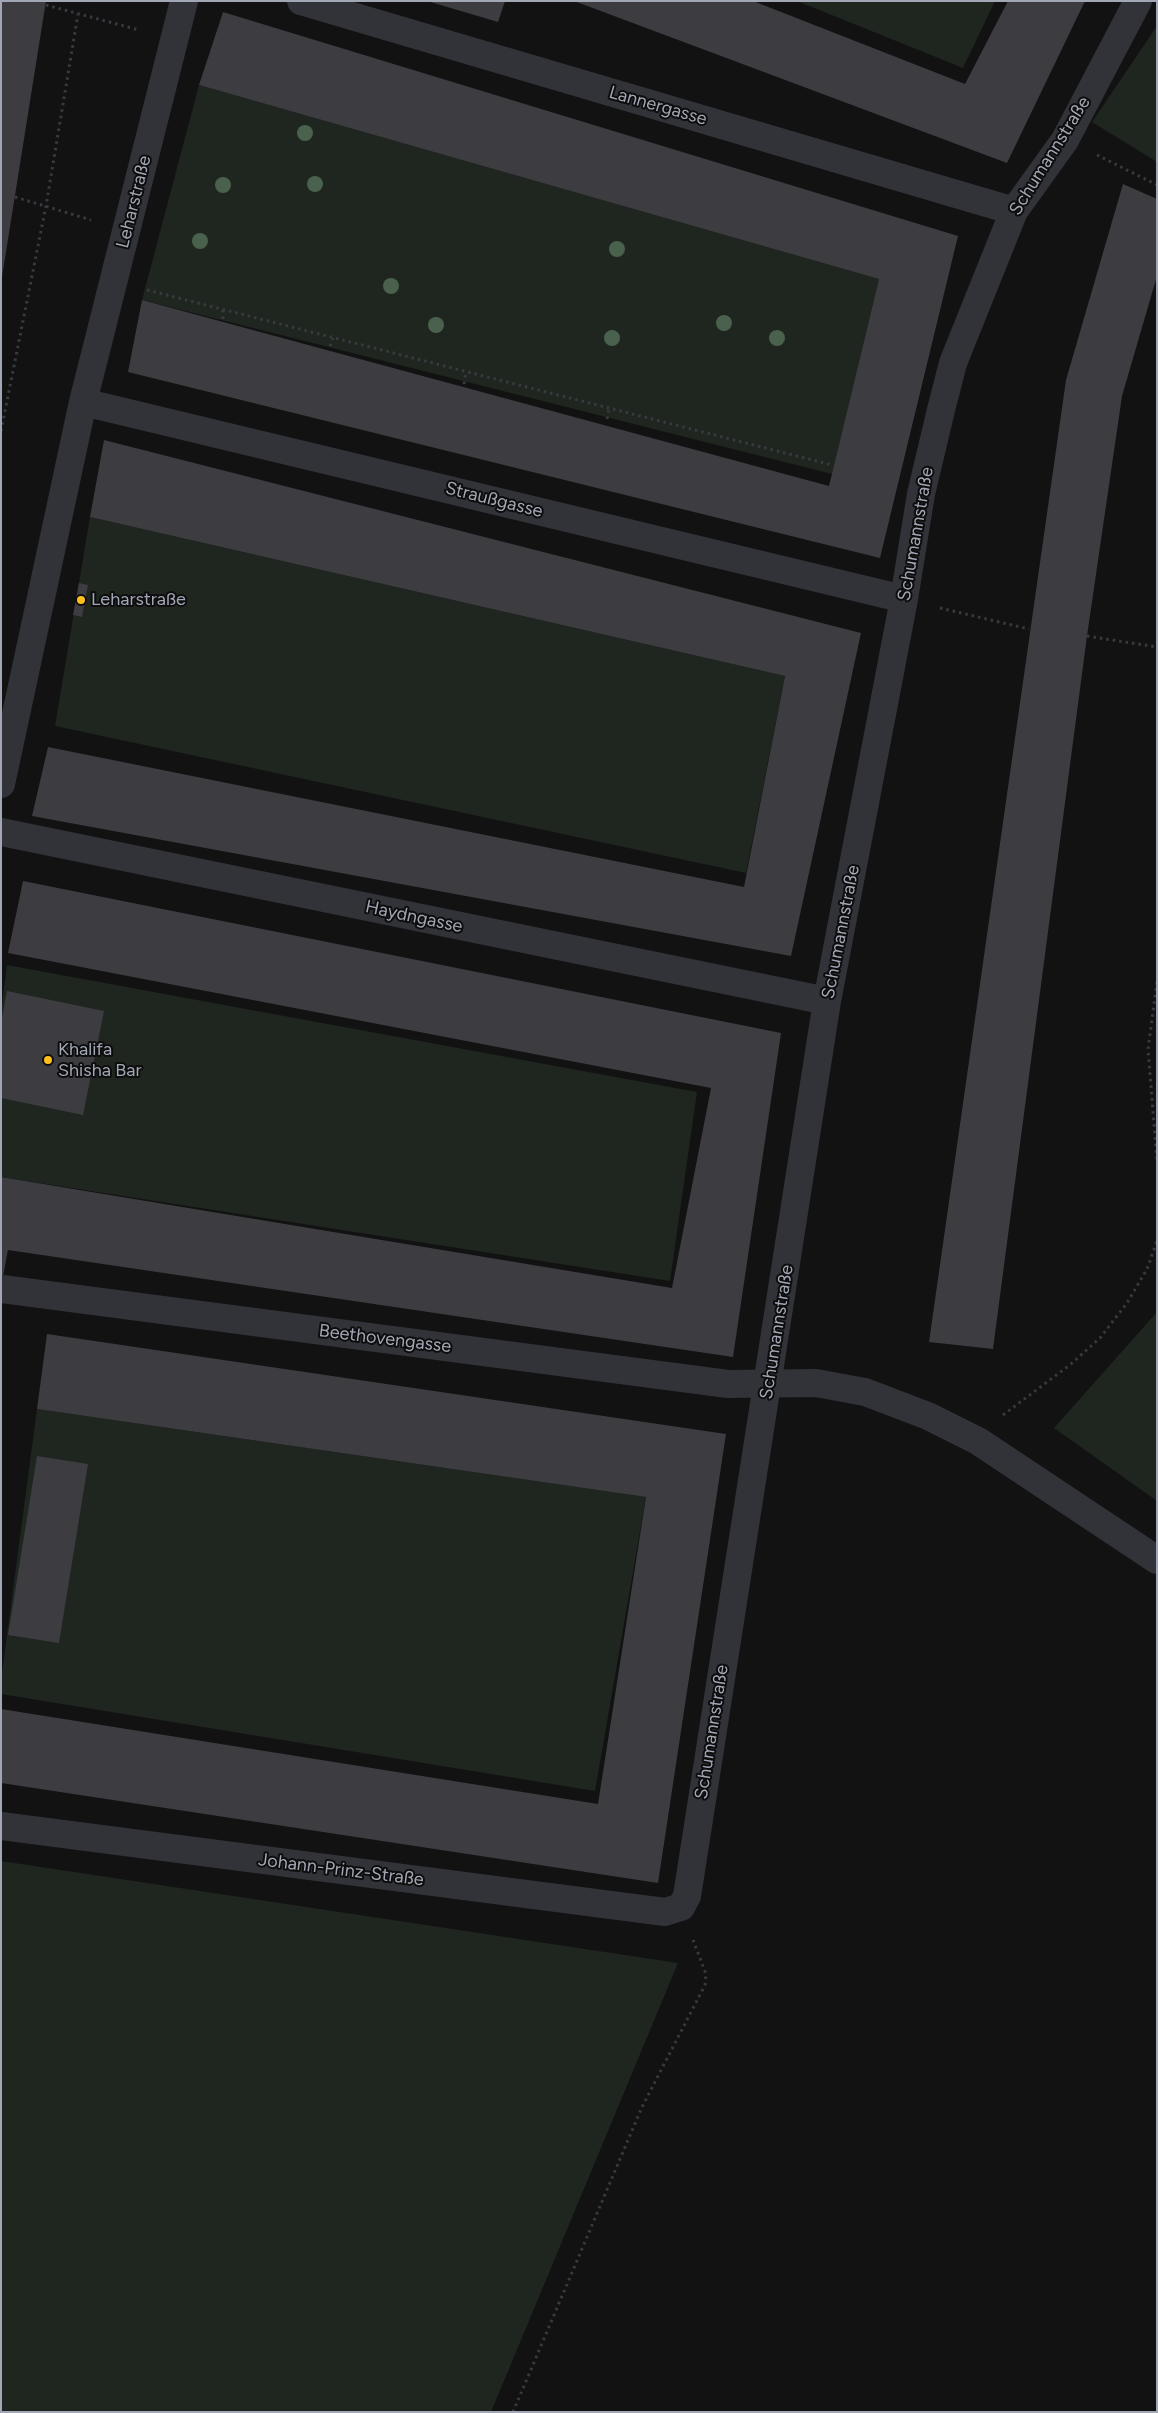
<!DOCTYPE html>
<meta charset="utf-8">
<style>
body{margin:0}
#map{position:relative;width:1158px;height:2413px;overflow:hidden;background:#121213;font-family:Figtree,sans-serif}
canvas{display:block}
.frame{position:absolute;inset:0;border:2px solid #a2a7b5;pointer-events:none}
</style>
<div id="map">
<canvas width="1158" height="2413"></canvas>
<div class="frame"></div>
</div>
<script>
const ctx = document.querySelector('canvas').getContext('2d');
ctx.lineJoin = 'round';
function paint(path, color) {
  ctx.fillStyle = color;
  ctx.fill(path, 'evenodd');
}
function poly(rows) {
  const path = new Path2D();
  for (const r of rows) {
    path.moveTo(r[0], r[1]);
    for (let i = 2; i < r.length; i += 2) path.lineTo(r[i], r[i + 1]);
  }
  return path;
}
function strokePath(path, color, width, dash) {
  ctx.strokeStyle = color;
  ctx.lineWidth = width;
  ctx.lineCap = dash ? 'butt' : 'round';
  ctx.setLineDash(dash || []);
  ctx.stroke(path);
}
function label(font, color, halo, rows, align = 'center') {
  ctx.font = font + ' Figtree,sans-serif';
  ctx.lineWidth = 4;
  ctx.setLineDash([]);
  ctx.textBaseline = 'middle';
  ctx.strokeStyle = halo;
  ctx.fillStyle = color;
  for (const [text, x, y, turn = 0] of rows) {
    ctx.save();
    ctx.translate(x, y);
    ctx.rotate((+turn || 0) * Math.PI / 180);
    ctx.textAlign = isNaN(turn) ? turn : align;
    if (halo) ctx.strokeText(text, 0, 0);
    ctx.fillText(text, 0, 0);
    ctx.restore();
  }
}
const green = poly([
 [797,1,995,1,963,68],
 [1157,26,1157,162,1092,122],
 [199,85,879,279,832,474,142,300],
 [90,517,785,676,746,873,55,726],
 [7,965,697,1092,670,1281,1,1177,1,1012],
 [1157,1312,1157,1501,1054,1428],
 [37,1409,646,1497,595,1791,1,1694,1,1680],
 [1,1861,678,1963,491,2412,1,2412]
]);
const building = poly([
 [1,1,46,1,2,277,1,277],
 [427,1,505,1,498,22],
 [574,1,753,1,965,84,1008,1,1085,1,1007,163],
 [223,12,958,236,880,558,128,372,142,300,829,486,879,279,199,85],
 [1123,184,1157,199,1157,276,1122,396,1087,636,993,1349,929,1342,1066,380],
 [104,440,861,633,791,956,32,816,48,747,744,887,785,676,90,517],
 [79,583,88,585,82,617,73,615],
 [23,881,781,1033,733,1357,8,1250,1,1287,1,1177,672,1288,711,1088,8,953],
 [7,991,104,1011,83,1115,1,1098,1,1022],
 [47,1334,726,1434,658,1883,1,1783,1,1709,598,1804,646,1497,37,1409],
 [37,1456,88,1464,59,1643,8,1635]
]);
const path = poly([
 [46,5,139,30],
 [1097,155,1157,185],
 [15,197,91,220],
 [147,290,832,465],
 [223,319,223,310],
 [330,346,333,338],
 [464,384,466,372],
 [607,419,609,408],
 [1,431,46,206,78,14],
 [940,608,1029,629],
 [1087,636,1157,647],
 [1157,982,1148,1049,1157,1161],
 [1003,1415,1071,1364,1100,1338,1127,1303,1147,1269,1157,1241],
 [513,2412,642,2107,705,1985,706,1974,693,1940]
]);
const street = poly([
 [301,1,1014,211],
 [83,402,904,599],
 [1,784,83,402,184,1],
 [1,832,827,1001],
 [2,1289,728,1384,816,1383,865,1392,928,1416,978,1441,1157,1560],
 [1,1826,665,1912,681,1907,687,1896,827,1001,904,599,921,494,941,410,953,363,1014,211,1065,140,1138,1]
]);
const trees = [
 [305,133],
 [315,184],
 [223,185],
 [200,241],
 [617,249],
 [391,286],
 [724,323],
 [436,325],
 [612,338],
 [777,338]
];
const markers = [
 [81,600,5,"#ffc01e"],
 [48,1060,5,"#ffc01e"]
];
const streetNames = [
 ["Lannergasse",658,106,16],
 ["Schumannstraße",1050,156,-58],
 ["Leharstraße",134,202,-76],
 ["Straußgasse",494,500,14],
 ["Schumannstraße",916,534,-80],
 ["Haydngasse",414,917,12],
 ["Schumannstraße",841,932,-79],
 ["Schumannstraße",777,1332,-81],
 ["Beethovengasse",385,1339,7],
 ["Schumannstraße",712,1732,-81],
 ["Johann-Prinz-Straße",341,1870,7]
];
const poiNames = [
 ["Leharstraße",91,600],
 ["Khalifa",58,1050],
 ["Shisha Bar",58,1071]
];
paint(green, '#1e261f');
paint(building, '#3c3c41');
strokePath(path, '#383a40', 3, [2.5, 4]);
strokePath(street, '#323339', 28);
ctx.fillStyle = '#4a614d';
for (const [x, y] of trees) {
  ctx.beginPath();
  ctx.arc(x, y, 8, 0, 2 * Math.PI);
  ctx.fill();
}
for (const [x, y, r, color] of markers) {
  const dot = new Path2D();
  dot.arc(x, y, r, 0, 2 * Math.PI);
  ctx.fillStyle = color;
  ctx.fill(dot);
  strokePath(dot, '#0d0d0e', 2);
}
label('18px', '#a2a7b5', '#0d0d0e', streetNames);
label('18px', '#a2a7b5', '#0d0d0e', poiNames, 'left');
</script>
